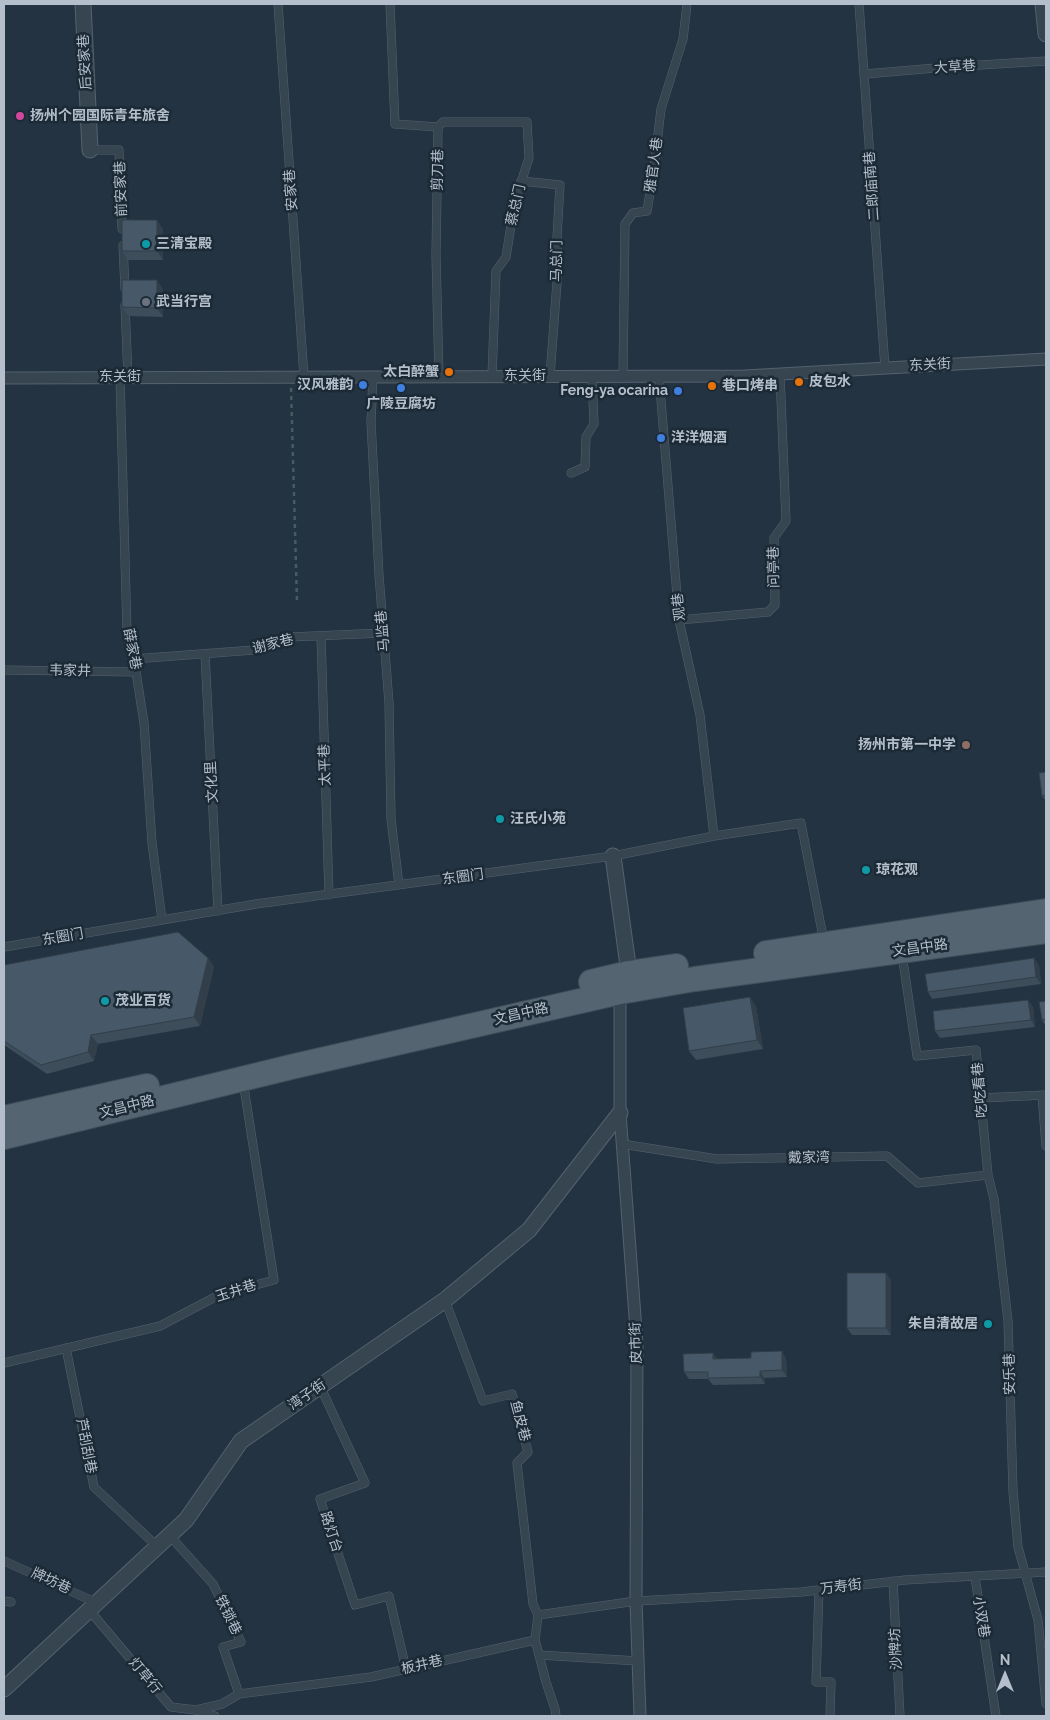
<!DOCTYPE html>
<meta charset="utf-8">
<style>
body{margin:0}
#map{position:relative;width:1050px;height:1720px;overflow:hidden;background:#233341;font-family:Raleway,sans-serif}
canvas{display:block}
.frame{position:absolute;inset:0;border:5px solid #b4bfcb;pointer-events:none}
.north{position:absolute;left:980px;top:1650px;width:50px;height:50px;-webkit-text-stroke:4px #1c2a36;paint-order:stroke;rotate:0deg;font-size:14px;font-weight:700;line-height:20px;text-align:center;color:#b4bfcb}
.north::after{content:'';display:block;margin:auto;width:18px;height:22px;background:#b4bfcb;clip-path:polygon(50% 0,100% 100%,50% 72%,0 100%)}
</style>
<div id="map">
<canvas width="1050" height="1720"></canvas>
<div class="frame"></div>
<div class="north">N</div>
</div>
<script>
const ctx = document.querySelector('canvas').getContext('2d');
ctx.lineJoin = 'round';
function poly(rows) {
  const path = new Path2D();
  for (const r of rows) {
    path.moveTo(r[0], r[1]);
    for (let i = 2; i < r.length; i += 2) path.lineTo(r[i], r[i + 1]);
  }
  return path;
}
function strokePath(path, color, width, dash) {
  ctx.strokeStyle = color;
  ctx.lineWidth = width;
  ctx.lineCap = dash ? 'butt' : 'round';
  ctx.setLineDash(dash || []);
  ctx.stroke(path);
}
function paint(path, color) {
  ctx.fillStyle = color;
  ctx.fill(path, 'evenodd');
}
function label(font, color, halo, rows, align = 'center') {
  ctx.font = font + ' Raleway,"Noto Sans SC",sans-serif';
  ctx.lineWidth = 5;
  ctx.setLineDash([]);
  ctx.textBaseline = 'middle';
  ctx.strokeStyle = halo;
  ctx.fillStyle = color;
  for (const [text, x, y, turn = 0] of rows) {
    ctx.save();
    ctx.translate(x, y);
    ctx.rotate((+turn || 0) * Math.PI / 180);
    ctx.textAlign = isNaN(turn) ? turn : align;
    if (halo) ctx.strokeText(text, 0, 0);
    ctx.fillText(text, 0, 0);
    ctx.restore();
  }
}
const path = poly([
 [291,388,297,602]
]);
const service = poly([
 [278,4,304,377],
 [390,4,395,124,438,127,436,255,439,376],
 [859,4,885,368],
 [865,74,947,67,1046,61],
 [438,127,443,122,527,122,529,158,515,201,506,257,496,271,492,376],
 [90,150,119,150,122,229],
 [521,181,560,185,557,237,558,269,550,376],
 [123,245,125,289],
 [125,305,128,377],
 [373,376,371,422,379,575,389,703,391,819,399,885],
 [623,376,625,224,633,213,647,211,654,168,661,109,683,39,687,4],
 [659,376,679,620,700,715,714,836],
 [120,377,127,633,136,672,144,723,152,843,162,920],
 [571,473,585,467,586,437,594,424,592,376],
 [679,620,768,612,775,605,774,538,786,521,780,374],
 [321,636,329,895],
 [205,654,218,911],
 [133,659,254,650,290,637,383,633],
 [4,670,136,672],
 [4,947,256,904,613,856,714,836,801,823,824,942],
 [902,954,917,1056,976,1050,988,1175,994,1199,1008,1321,1013,1491,1018,1547,1038,1620,1046,1704],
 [1042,1095,1046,1146],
 [981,1098,1046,1095],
 [622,1144,717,1159,887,1156,918,1183,988,1175],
 [445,1300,483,1401,512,1394,528,1452,517,1463,533,1604,538,1615,535,1640],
 [66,1348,94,1487,158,1547],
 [4,1363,160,1326,219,1295,274,1280,243,1081],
 [320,1386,365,1483,320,1499,355,1605,389,1596,406,1669],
 [170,1536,213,1584,241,1642,223,1647,239,1694],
 [4,1561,97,1603],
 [975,1577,996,1716],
 [893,1581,900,1716],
 [819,1590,816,1682,831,1682,830,1716],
 [4,1601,11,1602],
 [90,1611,171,1707,196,1710,215,1716],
 [538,1615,636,1601,801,1592,905,1580,1046,1572],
 [539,1655,546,1682,555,1709,556,1716],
 [196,1710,222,1704,239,1694,371,1677,535,1640,539,1655,638,1661]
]);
const pedestrian = poly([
 [4,378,745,376,1046,359],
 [621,989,620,992,620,1113,637,1344,636,1601,640,1716]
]);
const minor = poly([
 [83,4,90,150],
 [1043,4,1046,34],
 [613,856,629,973],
 [4,1689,186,1520,241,1441,445,1300,529,1230,620,1113]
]);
const primary = poly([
 [766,953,1046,911],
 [591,982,629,973,676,966],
 [4,1118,147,1086],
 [4,1137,295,1066,620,992,695,979,1046,931]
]);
const wall = poly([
 [163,229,163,260,128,260,122,251],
 [163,289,163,317,128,316,122,307],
 [1046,772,1046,801,1042,796],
 [208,958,214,967,200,1026,98,1044,94,1061,47,1074,4,1045,4,965],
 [1039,965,1041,984,932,999,928,992],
 [1028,1000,1033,1007,1035,1027,940,1038,935,1031],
 [1046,1001,1046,1027,1042,1020],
 [756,1006,763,1049,696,1060,689,1051],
 [886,1273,891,1280,891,1335,852,1335,847,1328],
 [713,1353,717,1359,786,1358,787,1377,764,1378,765,1384,713,1385,708,1379,689,1379,684,1372]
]);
const shadedWall = poly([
 [157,220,163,229,163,260,157,251],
 [157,280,163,289,163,317,157,308],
 [208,958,214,967,200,1026,194,1017],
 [1034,958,1039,965,1041,984,1036,977],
 [750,997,756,1006,763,1049,757,1040],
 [1028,1000,1033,1007,1035,1027,1031,1020],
 [91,1035,98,1044,94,1061,88,1052],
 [886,1273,891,1280,891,1335,886,1328],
 [782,1351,786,1358,787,1377,782,1370],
 [713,1353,718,1360,713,1359],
 [760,1371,764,1378,765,1384,760,1377]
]);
const building = poly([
 [122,220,157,220,157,251,122,251,122,220],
 [122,280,157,280,157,308,122,307,122,280],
 [1046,772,1046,795,1042,796,1039,773,1046,772],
 [178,932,208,958,194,1017,91,1035,88,1052,41,1065,4,1041,4,965,178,932],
 [1045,955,1046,955,1046,967,1045,955],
 [1034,958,1036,977,928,992,925,974,1034,958],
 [750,997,757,1040,689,1051,683,1008,750,997],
 [1028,1000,1031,1020,935,1031,933,1011,1028,1000],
 [1046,1001,1046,1019,1042,1020,1039,1002,1046,1001],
 [847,1273,886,1273,886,1328,847,1328,847,1273],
 [782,1351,782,1370,760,1371,760,1377,708,1378,708,1372,684,1372,683,1354,713,1353,713,1359,751,1358,751,1352,782,1351]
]);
const markers = [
 [20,116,5,"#d1479c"],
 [146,244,5,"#0f9aa8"],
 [146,302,5,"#6b7280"],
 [449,372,5,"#e8710a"],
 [799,382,5,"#e8710a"],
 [363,385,5,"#3f7fe0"],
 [712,386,5,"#e8710a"],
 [401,388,5,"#3f7fe0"],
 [678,391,5,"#3f7fe0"],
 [661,438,5,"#3f7fe0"],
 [966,745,5,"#8d6e63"],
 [500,819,5,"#0f9aa8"],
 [866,870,5,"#0f9aa8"],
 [105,1001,5,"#0f9aa8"],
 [988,1324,5,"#0f9aa8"]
];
const streetNames = [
 ["后安家巷",85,62,-93],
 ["大草巷",955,67,-4],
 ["雅官人巷",654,165,-82],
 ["剪刀巷",438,170,-89],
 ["二郎庙南巷",872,186,-94],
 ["前安家巷",121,189,-92],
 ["安家巷",291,190,-94],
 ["蔡总门",516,205,-77],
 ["马总门",557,261,-89],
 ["东关街",930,365,-3],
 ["东关街",525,376],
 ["东关街",120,377],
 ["问亭巷",774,567,-91],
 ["观巷",679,607,-96],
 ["马监巷",383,631,-95],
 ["谢家巷",273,644,-14],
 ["薛家巷",132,649,79],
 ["韦家井",70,671,1],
 ["太平巷",325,765,-92],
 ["文化里",212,782,-93],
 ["东圈门",463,877,-8],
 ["东圈门",63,937,-10],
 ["文昌中路",920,948,-8],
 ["文昌中路",521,1014,-13],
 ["吃吃看巷",980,1090,-95],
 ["文昌中路",127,1107,-14],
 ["戴家湾",809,1158,-1],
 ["玉井巷",236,1291,-18],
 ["皮市街",636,1343,-92],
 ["安乐巷",1010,1374,-91],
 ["湾子街",307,1395,-35],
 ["鱼皮巷",520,1421,75],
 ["芦刮刮巷",86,1446,79],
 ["路灯台",331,1532,72],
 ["牌坊巷",51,1581,25],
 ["万寿街",841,1587,-7],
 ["铁锁巷",228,1615,64],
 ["小双巷",981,1617,81],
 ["沙牌坊",896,1649,-93],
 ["板井巷",422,1665,-13],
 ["灯草行",145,1676,50]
];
const poiNames = [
 ["扬州个园国际青年旅舍",30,116],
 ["三清宝殿",156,244],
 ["武当行宫",156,302],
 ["太白醉蟹",439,372,"right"],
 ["皮包水",809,382],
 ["汉风雅韵",353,385,"right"],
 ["巷口烤串",722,386],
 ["Feng-ya ocarina",668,391,"right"],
 ["广陵豆腐坊",401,404,"center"],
 ["洋洋烟酒",671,438],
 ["扬州市第一中学",956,745,"right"],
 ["汪氏小苑",510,819],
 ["琼花观",876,870],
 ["茂业百货",115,1001],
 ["朱自清故居",978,1324,"right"]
];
strokePath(service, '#55626e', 9);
strokePath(pedestrian, '#55626e', 13);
strokePath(minor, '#55626e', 17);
strokePath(primary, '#414e5a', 26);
strokePath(path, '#435e5e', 2.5, [4, 4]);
strokePath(service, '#374551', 8);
strokePath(pedestrian, '#374551', 11);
strokePath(minor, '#374551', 15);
strokePath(primary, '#556471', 24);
paint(wall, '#3d4d59');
paint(shadedWall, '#323e49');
paint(building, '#475968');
strokePath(building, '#323e49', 1);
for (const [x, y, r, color] of markers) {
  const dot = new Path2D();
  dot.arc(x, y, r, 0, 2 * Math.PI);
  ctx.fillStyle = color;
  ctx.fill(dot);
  strokePath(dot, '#1c2a36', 2);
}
label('14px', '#b4bfcb', '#1c2a36', streetNames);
label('bold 14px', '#b4bfcb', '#1c2a36', poiNames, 'left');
</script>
